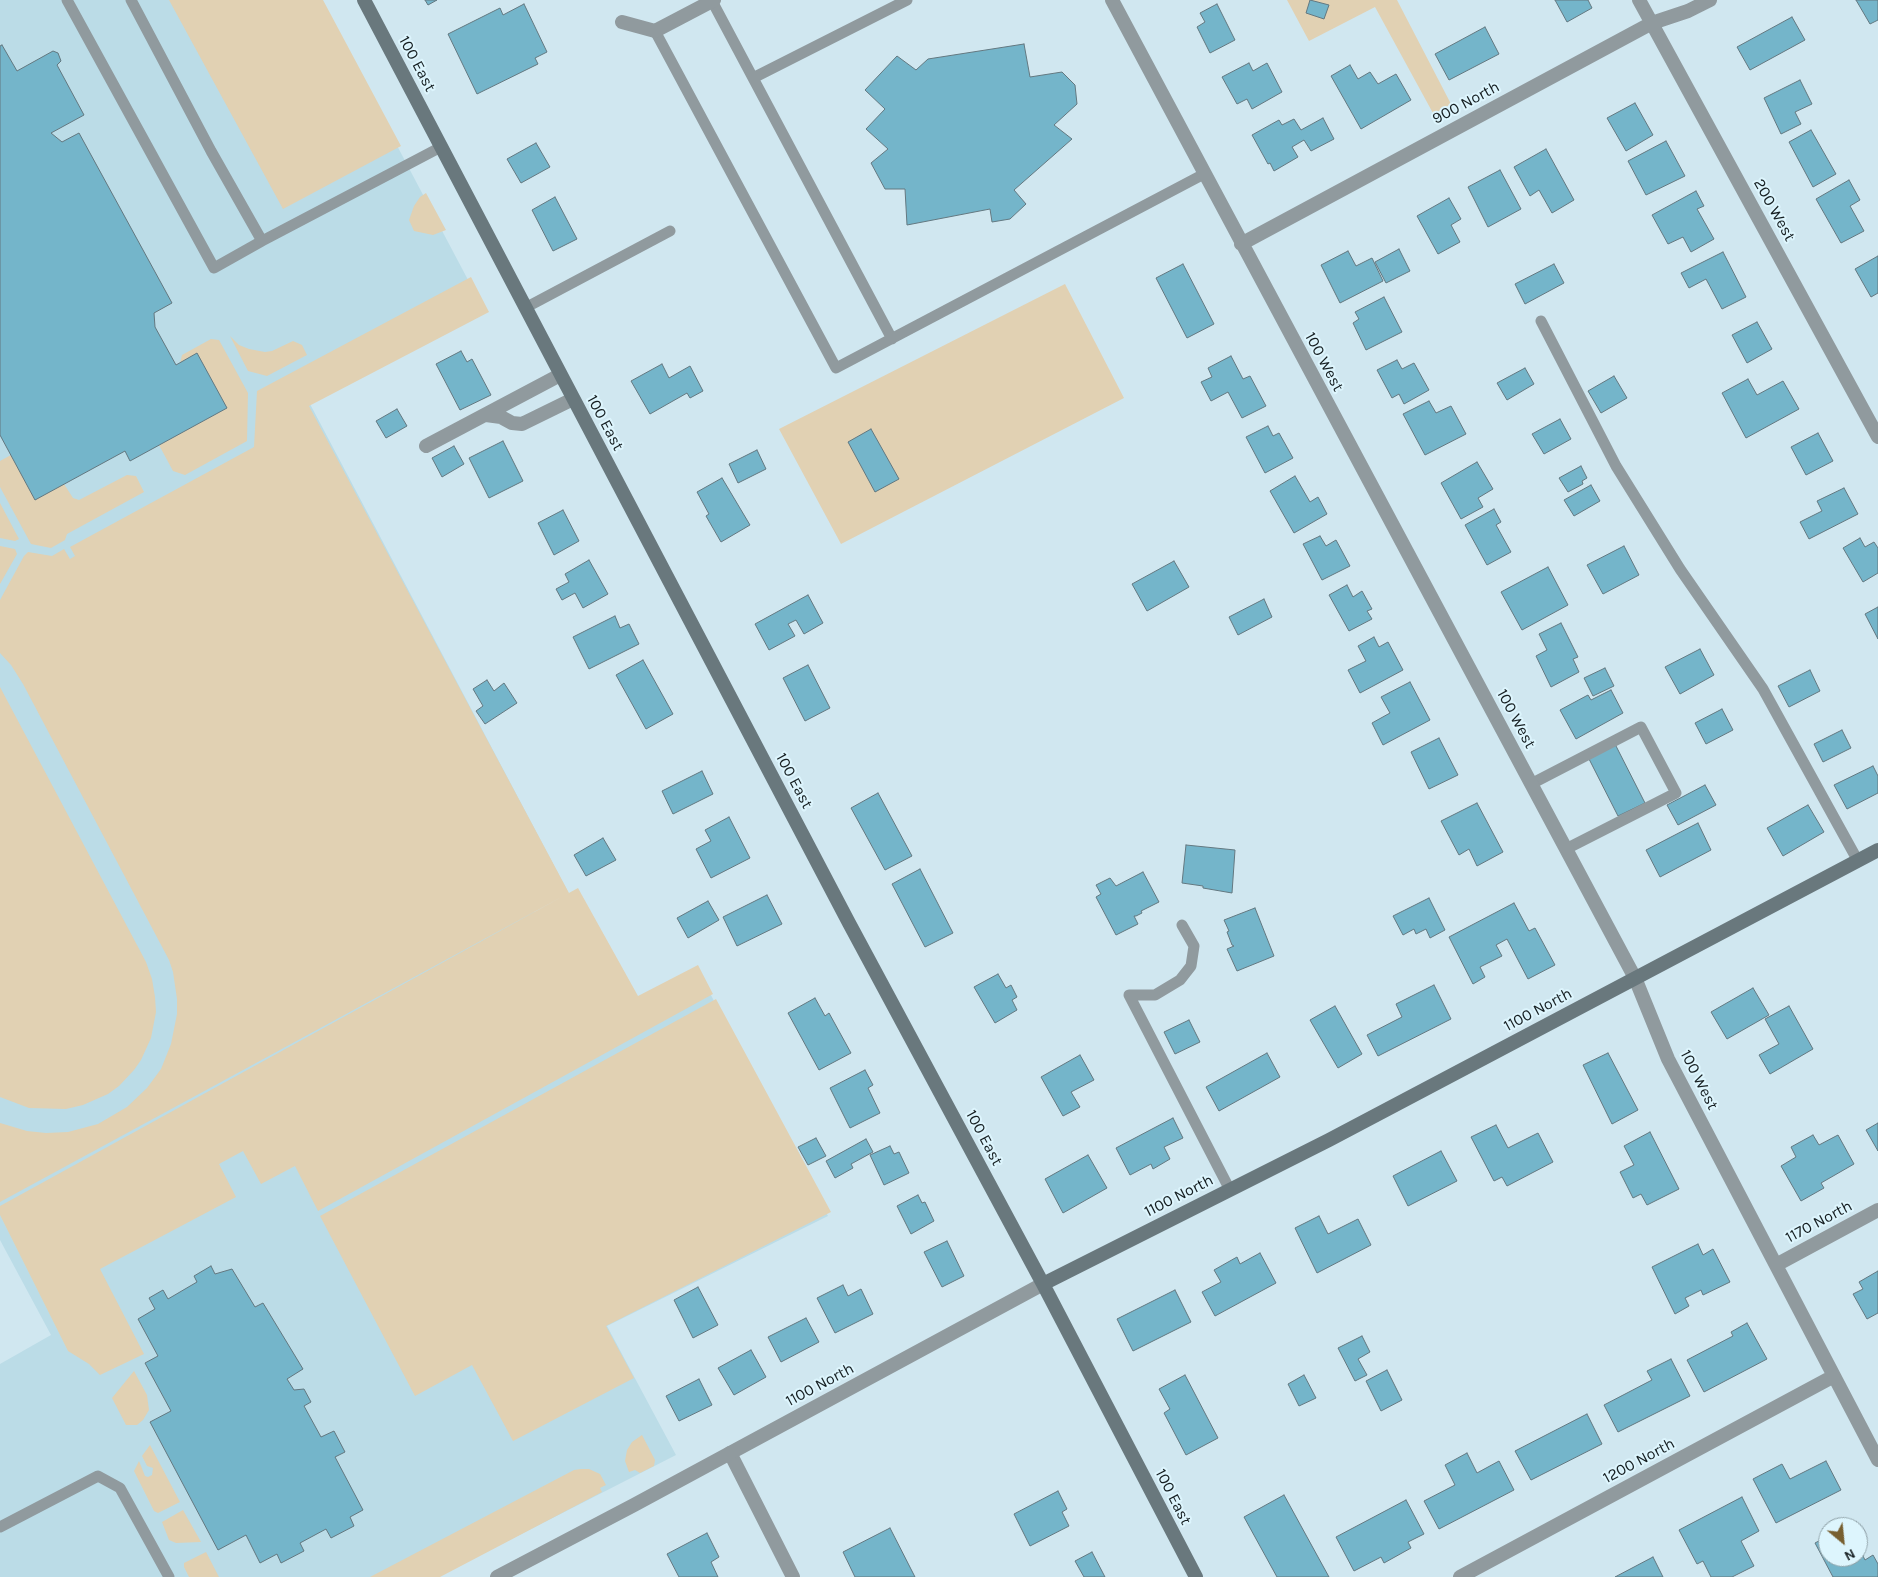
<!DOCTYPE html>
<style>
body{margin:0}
#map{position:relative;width:1878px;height:1577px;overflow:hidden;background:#d0e7f0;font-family:Karla,sans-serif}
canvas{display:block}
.north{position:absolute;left:1818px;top:1517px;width:50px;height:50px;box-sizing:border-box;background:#ddf5fd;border:1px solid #8d9fa5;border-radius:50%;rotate:152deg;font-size:14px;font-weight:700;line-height:20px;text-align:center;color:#151e21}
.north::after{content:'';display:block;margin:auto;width:18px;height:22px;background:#775f30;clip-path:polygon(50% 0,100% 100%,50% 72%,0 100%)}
</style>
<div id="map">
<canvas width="1878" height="1577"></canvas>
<div class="north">N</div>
</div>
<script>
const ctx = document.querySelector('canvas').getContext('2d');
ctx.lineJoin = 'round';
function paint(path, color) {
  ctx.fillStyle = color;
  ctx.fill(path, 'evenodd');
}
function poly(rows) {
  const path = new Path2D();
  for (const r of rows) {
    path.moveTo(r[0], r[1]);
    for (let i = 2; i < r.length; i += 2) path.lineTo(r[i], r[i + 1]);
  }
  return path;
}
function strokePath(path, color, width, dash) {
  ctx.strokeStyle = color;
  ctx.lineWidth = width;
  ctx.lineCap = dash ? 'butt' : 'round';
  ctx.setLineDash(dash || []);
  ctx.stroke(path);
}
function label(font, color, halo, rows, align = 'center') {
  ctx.font = font + ' Karla,sans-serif';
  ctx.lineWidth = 4;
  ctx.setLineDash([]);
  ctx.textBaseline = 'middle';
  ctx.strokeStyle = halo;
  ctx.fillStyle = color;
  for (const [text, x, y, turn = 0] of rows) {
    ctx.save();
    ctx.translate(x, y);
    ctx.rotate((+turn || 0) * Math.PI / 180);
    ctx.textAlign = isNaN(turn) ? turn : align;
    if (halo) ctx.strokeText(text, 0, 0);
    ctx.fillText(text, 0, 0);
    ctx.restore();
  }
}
const built = poly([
 [0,0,320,0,485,312,310,404,567,890,533,910,595,1039,704,982,828,1216,607,1326,676,1455,437,1577,0,1577,0,1364,51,1335,0,1240]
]);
const green = poly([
 [169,0,323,0,401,146,283,209],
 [1287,0,1397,0,1451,104,1434,115,1375,7,1309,41],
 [426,193,446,230,433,235,414,231,409,220,414,206,420,197],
 [471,277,489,312,309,406,569,893,0,1202,0,1123,27,1131,46,1133,68,1132,98,1124,127,1107,147,1088,161,1069,171,1044,177,1014,177,999,173,972,169,960,23,684,11,665,0,653,0,600,24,556,28,552,52,556,64,549,70,559,75,556,70,547,254,447,257,391],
 [1065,284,1124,398,841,544,779,429],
 [230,336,239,345,249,349,265,352,272,351,293,341,302,345,307,355,267,376,248,371],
 [211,339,219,340,248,393,247,441,185,475,173,471,159,445,227,408,197,353,180,363,182,355],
 [11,455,64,484,73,498,79,500,127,475,136,476,144,492,67,534,65,540,51,548,31,544,0,487,0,461],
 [0,503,19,539,15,541,0,538],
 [0,546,15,549,17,554,0,584],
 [0,687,146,962,152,979,155,997,156,1012,151,1038,141,1060,134,1070,119,1086,108,1094,83,1105,66,1109,29,1108,0,1097],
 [578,888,638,996,698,965,713,994,318,1211,295,1166,261,1184,243,1151,219,1164,236,1197,100,1269,144,1354,100,1375,89,1364,68,1351,0,1215,0,1206],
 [716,999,831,1212,606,1326,634,1378,513,1441,472,1365,415,1396,320,1216],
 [134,1371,147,1395,149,1410,143,1420,137,1425,126,1425,112,1398],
 [642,1435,655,1460,654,1466,640,1473,635,1470,629,1472,625,1461,627,1450,632,1442],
 [150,1445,180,1502,158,1513,154,1511,134,1471,139,1461,145,1476,148,1477,152,1475,153,1468,147,1466,142,1456],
 [581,1469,589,1469,600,1474,606,1485,600,1488,602,1492,440,1577,370,1577,574,1470],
 [183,1510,201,1542,176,1543,169,1540,162,1522],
 [206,1552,219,1577,189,1577,184,1567,184,1563]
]);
const building = poly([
 [425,0,437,0,428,5,425,0],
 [1310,0,1329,5,1324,19,1306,13,1310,0],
 [1555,0,1588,0,1592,8,1567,22,1555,0],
 [1856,0,1878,0,1878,20,1870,24,1856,0],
 [524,4,547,52,535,58,538,64,477,94,448,34,500,8,503,15,524,4],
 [1217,4,1235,40,1210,53,1197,27,1205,22,1200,13,1217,4],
 [1792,17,1805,40,1750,70,1737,47,1792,17],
 [1485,27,1499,54,1449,80,1435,54,1485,27],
 [1024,44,1030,77,1062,72,1075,85,1077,104,1054,125,1072,139,1014,190,1026,204,1010,219,992,222,990,209,907,225,905,189,885,189,871,163,888,149,866,129,885,109,865,90,897,56,916,70,928,59,1024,44],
 [2,45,17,71,53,51,58,53,61,61,57,65,84,115,51,133,62,142,79,133,172,303,154,313,155,327,176,365,197,353,227,408,130,461,125,451,35,500,0,435,0,46,2,45],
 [1249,63,1253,71,1267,63,1282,92,1252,109,1247,99,1237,104,1222,77,1249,63],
 [1350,65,1358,79,1370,72,1378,84,1396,74,1411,100,1361,129,1331,76,1350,65],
 [1800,80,1812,104,1795,112,1801,124,1781,134,1764,98,1800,80],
 [1635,103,1653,135,1626,151,1607,118,1635,103],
 [1323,118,1334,139,1311,151,1304,140,1292,147,1298,157,1274,171,1270,163,1268,164,1252,135,1279,120,1282,125,1294,119,1301,130,1323,118],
 [1811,130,1836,174,1813,187,1789,142,1811,130],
 [1666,141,1685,176,1646,195,1628,161,1666,141],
 [536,143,550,167,521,183,507,159,536,143],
 [1546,149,1574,200,1552,213,1539,190,1530,196,1514,167,1546,149],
 [1500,170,1521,209,1488,227,1468,187,1500,170],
 [1849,180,1860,200,1850,206,1864,231,1841,243,1816,199,1849,180],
 [1696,191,1704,206,1697,209,1714,239,1691,252,1683,237,1668,244,1652,215,1696,191],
 [555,197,577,239,553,251,532,210,555,197],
 [1449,198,1461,219,1451,225,1460,242,1438,254,1417,216,1449,198],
 [1399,249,1410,271,1386,283,1375,262,1399,249],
 [1348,251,1356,266,1372,258,1383,281,1340,303,1321,265,1348,251],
 [1723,252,1746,297,1722,309,1706,279,1689,288,1681,273,1723,252],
 [1878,256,1878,293,1871,297,1855,269,1878,256],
 [1183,264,1214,324,1187,338,1156,278,1183,264],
 [1554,264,1564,283,1525,304,1515,284,1554,264],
 [1384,297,1402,332,1366,350,1353,323,1359,319,1355,312,1384,297],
 [1757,322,1772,349,1747,363,1732,335,1757,322],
 [461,351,467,362,472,359,491,395,460,410,436,364,461,351],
 [1231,356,1243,379,1250,376,1266,406,1242,418,1228,392,1211,401,1201,382,1212,377,1208,368,1231,356],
 [1397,360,1402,369,1414,363,1429,390,1404,404,1399,394,1392,398,1377,370,1397,360],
 [662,364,669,378,690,366,703,391,690,398,687,393,650,414,631,381,662,364],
 [1525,368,1534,384,1507,400,1497,383,1525,368],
 [1614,376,1627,398,1601,413,1588,391,1614,376],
 [1748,379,1757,395,1783,381,1799,409,1746,438,1722,393,1748,379],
 [1429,401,1436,413,1451,406,1466,434,1425,455,1403,414,1429,401],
 [397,409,407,426,386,438,376,421,397,409],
 [1560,419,1571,439,1544,454,1532,434,1560,419],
 [1268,426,1273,436,1279,433,1293,458,1265,473,1246,437,1268,426],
 [871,429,899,479,875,492,848,442,871,429],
 [1818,433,1833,461,1806,475,1791,447,1818,433],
 [503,441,523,481,489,498,469,458,503,441],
 [454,446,464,464,442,477,432,458,454,446],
 [757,450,766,469,738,483,729,464,757,450],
 [1477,462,1493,489,1478,498,1483,507,1461,519,1441,483,1477,462],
 [1581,466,1587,478,1582,481,1583,484,1568,492,1559,478,1581,466],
 [1295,476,1310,502,1318,497,1327,514,1294,533,1270,491,1295,476],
 [722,478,750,525,721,542,706,516,709,514,697,492,722,478],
 [1591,485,1600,501,1574,516,1564,500,1591,485],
 [1844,488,1858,514,1809,539,1800,522,1822,511,1817,501,1844,488],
 [1494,509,1501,522,1496,525,1511,552,1487,565,1465,525,1494,509],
 [563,510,579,541,554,555,538,523,563,510],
 [1320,536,1326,546,1336,540,1350,566,1322,580,1303,544,1320,536],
 [1860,538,1865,547,1874,542,1878,548,1878,573,1863,582,1843,548,1860,538],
 [1624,546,1639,575,1603,594,1587,565,1624,546],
 [589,560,608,594,583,608,575,593,562,600,556,589,569,582,565,574,589,560],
 [1174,561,1189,587,1147,611,1132,584,1174,561],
 [1548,567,1568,605,1522,630,1501,592,1548,567],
 [1347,585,1353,597,1362,591,1372,609,1367,611,1372,619,1349,631,1329,595,1347,585],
 [808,595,823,623,804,634,796,620,788,624,795,636,769,650,755,624,808,595],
 [1264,599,1272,617,1238,635,1229,617,1264,599],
 [1878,607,1878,639,1865,614,1878,607],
 [615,616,620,628,629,624,639,644,589,669,573,637,615,616],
 [1561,623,1578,657,1573,659,1579,672,1551,687,1536,656,1547,650,1539,634,1561,623],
 [1374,637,1379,647,1388,642,1403,670,1360,693,1348,670,1366,661,1358,646,1374,637],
 [1700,649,1714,675,1680,694,1665,667,1700,649],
 [643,660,673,714,646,729,616,675,643,660],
 [808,665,830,708,805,721,783,678,808,665],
 [1605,668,1614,686,1593,696,1584,678,1605,668],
 [1810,670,1820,691,1789,707,1778,686,1810,670],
 [487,680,494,691,504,683,517,703,485,724,476,711,483,706,473,689,487,680],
 [1410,682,1430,720,1383,745,1372,723,1390,713,1381,697,1410,682],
 [1611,690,1623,713,1576,739,1560,710,1588,695,1591,700,1611,690],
 [1722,709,1733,730,1706,744,1695,723,1722,709],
 [1842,730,1851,748,1823,762,1814,744,1842,730],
 [1439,738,1458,775,1429,789,1411,752,1439,738],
 [1615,744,1645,803,1618,816,1588,757,1615,744],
 [1873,766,1878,776,1878,793,1847,809,1834,785,1873,766],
 [702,771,713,794,673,814,662,791,702,771],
 [1705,785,1716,805,1678,825,1667,805,1705,785],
 [878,793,912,856,885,870,851,808,878,793],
 [1477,803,1503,852,1477,866,1469,849,1459,855,1441,821,1477,803],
 [1808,805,1824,832,1783,856,1767,828,1808,805],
 [729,817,750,858,711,878,696,849,711,841,705,830,729,817],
 [1698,823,1711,850,1660,877,1646,850,1698,823],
 [603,838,616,860,586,876,574,855,603,838],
 [1186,845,1235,850,1232,893,1203,888,1203,886,1182,883,1186,845],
 [920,869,953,933,925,947,892,884,920,869],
 [1143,872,1159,902,1141,911,1142,913,1136,916,1134,916,1138,924,1116,935,1096,897,1101,894,1096,885,1110,878,1116,886,1143,872],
 [767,895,782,924,737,946,723,917,767,895],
 [1429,898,1445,930,1430,938,1426,929,1416,934,1414,929,1403,935,1393,916,1429,898],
 [708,901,719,920,688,938,677,918,708,901],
 [1514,903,1529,931,1535,928,1555,965,1528,979,1507,939,1496,945,1502,956,1480,967,1485,977,1473,984,1449,937,1514,903],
 [1255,908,1274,956,1237,971,1227,949,1234,946,1232,945,1227,932,1229,931,1224,920,1255,908],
 [998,974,1006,988,1011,985,1017,997,1012,1000,1017,1010,995,1023,974,987,998,974],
 [1434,985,1451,1019,1378,1056,1367,1035,1402,1017,1396,1004,1434,985],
 [1753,988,1769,1015,1727,1039,1711,1012,1753,988],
 [815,998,825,1016,829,1013,851,1053,819,1070,788,1013,815,998],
 [1335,1006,1362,1054,1338,1068,1310,1020,1335,1006],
 [1789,1006,1813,1049,1770,1074,1759,1055,1779,1044,1765,1019,1789,1006],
 [1189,1020,1200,1042,1175,1054,1164,1032,1189,1020],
 [1267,1053,1280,1077,1219,1111,1206,1087,1267,1053],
 [1608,1053,1638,1110,1612,1124,1583,1065,1608,1053],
 [1080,1055,1094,1080,1071,1092,1080,1107,1063,1116,1041,1077,1080,1055],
 [865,1070,873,1085,868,1088,880,1113,850,1128,830,1088,865,1070],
 [1173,1118,1183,1138,1164,1147,1170,1159,1153,1169,1151,1164,1130,1175,1116,1148,1173,1118],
 [1878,1123,1878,1151,1866,1130,1878,1123],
 [1496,1125,1508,1148,1538,1133,1553,1162,1507,1186,1502,1177,1494,1181,1471,1137,1496,1125],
 [1650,1132,1679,1189,1647,1205,1641,1194,1633,1198,1620,1172,1634,1165,1624,1146,1650,1132],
 [1813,1135,1819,1145,1838,1135,1854,1164,1821,1183,1824,1188,1801,1201,1781,1166,1796,1157,1791,1147,1813,1135],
 [816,1138,826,1156,808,1165,798,1147,816,1138],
 [866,1139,873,1152,851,1164,853,1168,835,1178,826,1161,866,1139],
 [890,1146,894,1154,899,1152,909,1173,884,1185,870,1155,890,1146],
 [1441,1151,1457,1181,1408,1206,1393,1176,1441,1151],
 [1088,1155,1107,1188,1063,1213,1045,1179,1088,1155],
 [918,1195,922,1203,925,1202,934,1221,911,1234,897,1206,918,1195],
 [1319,1216,1328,1234,1358,1219,1371,1245,1317,1273,1295,1228,1319,1216],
 [947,1241,964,1276,942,1287,924,1252,947,1241],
 [1698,1244,1703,1255,1713,1249,1730,1282,1703,1295,1701,1290,1685,1298,1689,1306,1675,1314,1652,1267,1698,1244],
 [1260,1253,1276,1283,1215,1316,1202,1292,1221,1282,1214,1270,1237,1257,1240,1264,1260,1253],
 [211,1266,215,1274,232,1269,255,1307,263,1303,303,1369,287,1379,294,1390,304,1389,311,1402,304,1406,321,1437,334,1431,345,1452,335,1457,363,1510,350,1517,354,1526,331,1538,326,1529,300,1543,304,1551,281,1563,277,1554,260,1563,246,1535,218,1550,150,1422,171,1411,145,1363,158,1356,138,1319,155,1309,149,1298,163,1290,168,1299,197,1282,194,1276,211,1266],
 [1878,1271,1878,1313,1867,1319,1853,1294,1863,1289,1859,1282,1878,1271],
 [843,1285,848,1296,861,1289,873,1314,835,1333,817,1298,843,1285],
 [698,1287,718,1325,693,1338,674,1300,698,1287],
 [1175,1290,1191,1322,1133,1351,1117,1319,1175,1290],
 [806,1318,819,1342,781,1362,768,1337,806,1318],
 [1747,1323,1767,1359,1704,1392,1687,1360,1733,1336,1731,1332,1747,1323],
 [1362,1336,1370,1352,1358,1359,1367,1375,1355,1381,1338,1348,1362,1336],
 [751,1350,766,1377,734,1395,718,1368,751,1350],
 [1671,1359,1690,1396,1618,1432,1604,1405,1652,1380,1647,1371,1671,1359],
 [1387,1370,1402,1400,1381,1411,1366,1381,1387,1370],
 [1185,1375,1218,1438,1186,1455,1164,1413,1170,1409,1159,1389,1185,1375],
 [1304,1375,1316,1398,1299,1406,1288,1384,1304,1375],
 [699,1379,712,1405,679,1421,666,1396,699,1379],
 [1587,1414,1602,1444,1531,1480,1515,1451,1587,1414],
 [1467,1453,1477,1473,1499,1461,1514,1490,1439,1529,1424,1501,1455,1485,1445,1465,1467,1453],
 [1826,1461,1841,1490,1776,1523,1753,1479,1782,1464,1790,1479,1826,1461],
 [1058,1491,1067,1509,1062,1512,1069,1526,1030,1546,1014,1514,1058,1491],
 [1284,1495,1329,1577,1277,1577,1244,1517,1284,1495],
 [1742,1497,1759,1531,1741,1541,1754,1566,1732,1577,1711,1577,1703,1561,1697,1564,1679,1530,1742,1497],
 [1406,1500,1424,1534,1408,1542,1411,1548,1384,1563,1381,1557,1354,1571,1336,1537,1406,1500],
 [890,1528,915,1577,855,1577,843,1552,890,1528],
 [707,1533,719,1557,711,1562,718,1577,679,1577,667,1554,707,1533],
 [1828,1536,1828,1557,1858,1557,1858,1546,1865,1560,1873,1555,1878,1564,1878,1577,1833,1577,1815,1543,1828,1536],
 [1092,1552,1105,1577,1084,1577,1075,1561,1092,1552],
 [1653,1557,1663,1577,1615,1577,1653,1557]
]);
const service = poly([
 [67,0,214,268,262,241],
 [131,0,211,151,262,241,441,147],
 [712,1,753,78,907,0],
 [655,31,836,368,1204,174],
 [753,78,892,339],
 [525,308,670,231],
 [1541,321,1616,466,1680,569,1763,689,1858,861],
 [1531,784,1641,727,1676,793,1566,849],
 [1182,925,1194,946,1191,966,1180,980,1155,995,1129,995,1230,1190],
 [0,1527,98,1476,120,1488,169,1577]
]);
const minor = poly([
 [1112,0,1635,978,1668,1059,1878,1460],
 [1639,0,1878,437],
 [622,22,655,31,714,0],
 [1241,244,1652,23,1688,11,1710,0],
 [486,415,501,417,512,423,522,424,573,399],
 [426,446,560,375],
 [1776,1265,1878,1210],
 [730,1453,793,1577],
 [1460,1577,1834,1376]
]);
const tertiary = poly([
 [497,1577,634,1505,1043,1284]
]);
const secondary = poly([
 [364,0,849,923,1043,1284,1196,1577],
 [1043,1284,1329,1140,1878,850]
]);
const streetNames = [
 ["100 East",417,64,62],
 ["900 North",1466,103,-28],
 ["200 West",1774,210,61],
 ["100 West",1324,362,62],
 ["100 East",605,423,62],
 ["100 West",1516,719,62],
 ["100 East",794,781,62],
 ["1100 North",1538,1010,-28],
 ["100 West",1699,1080,63],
 ["100 East",984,1138,62],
 ["1100 North",1179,1196,-27],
 ["1170 North",1819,1222,-28],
 ["1100 North",820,1385,-28],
 ["1200 North",1639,1461,-28],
 ["100 East",1173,1497,63]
];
paint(built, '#bbdce7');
paint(green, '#e1d1b3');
paint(building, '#74b5ca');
strokePath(building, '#637880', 1);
strokePath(service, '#909a9e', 11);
strokePath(minor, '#909a9e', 14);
strokePath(tertiary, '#909a9e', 14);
strokePath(secondary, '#69787d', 14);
label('16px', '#151e21', '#ddf5fd', streetNames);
</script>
